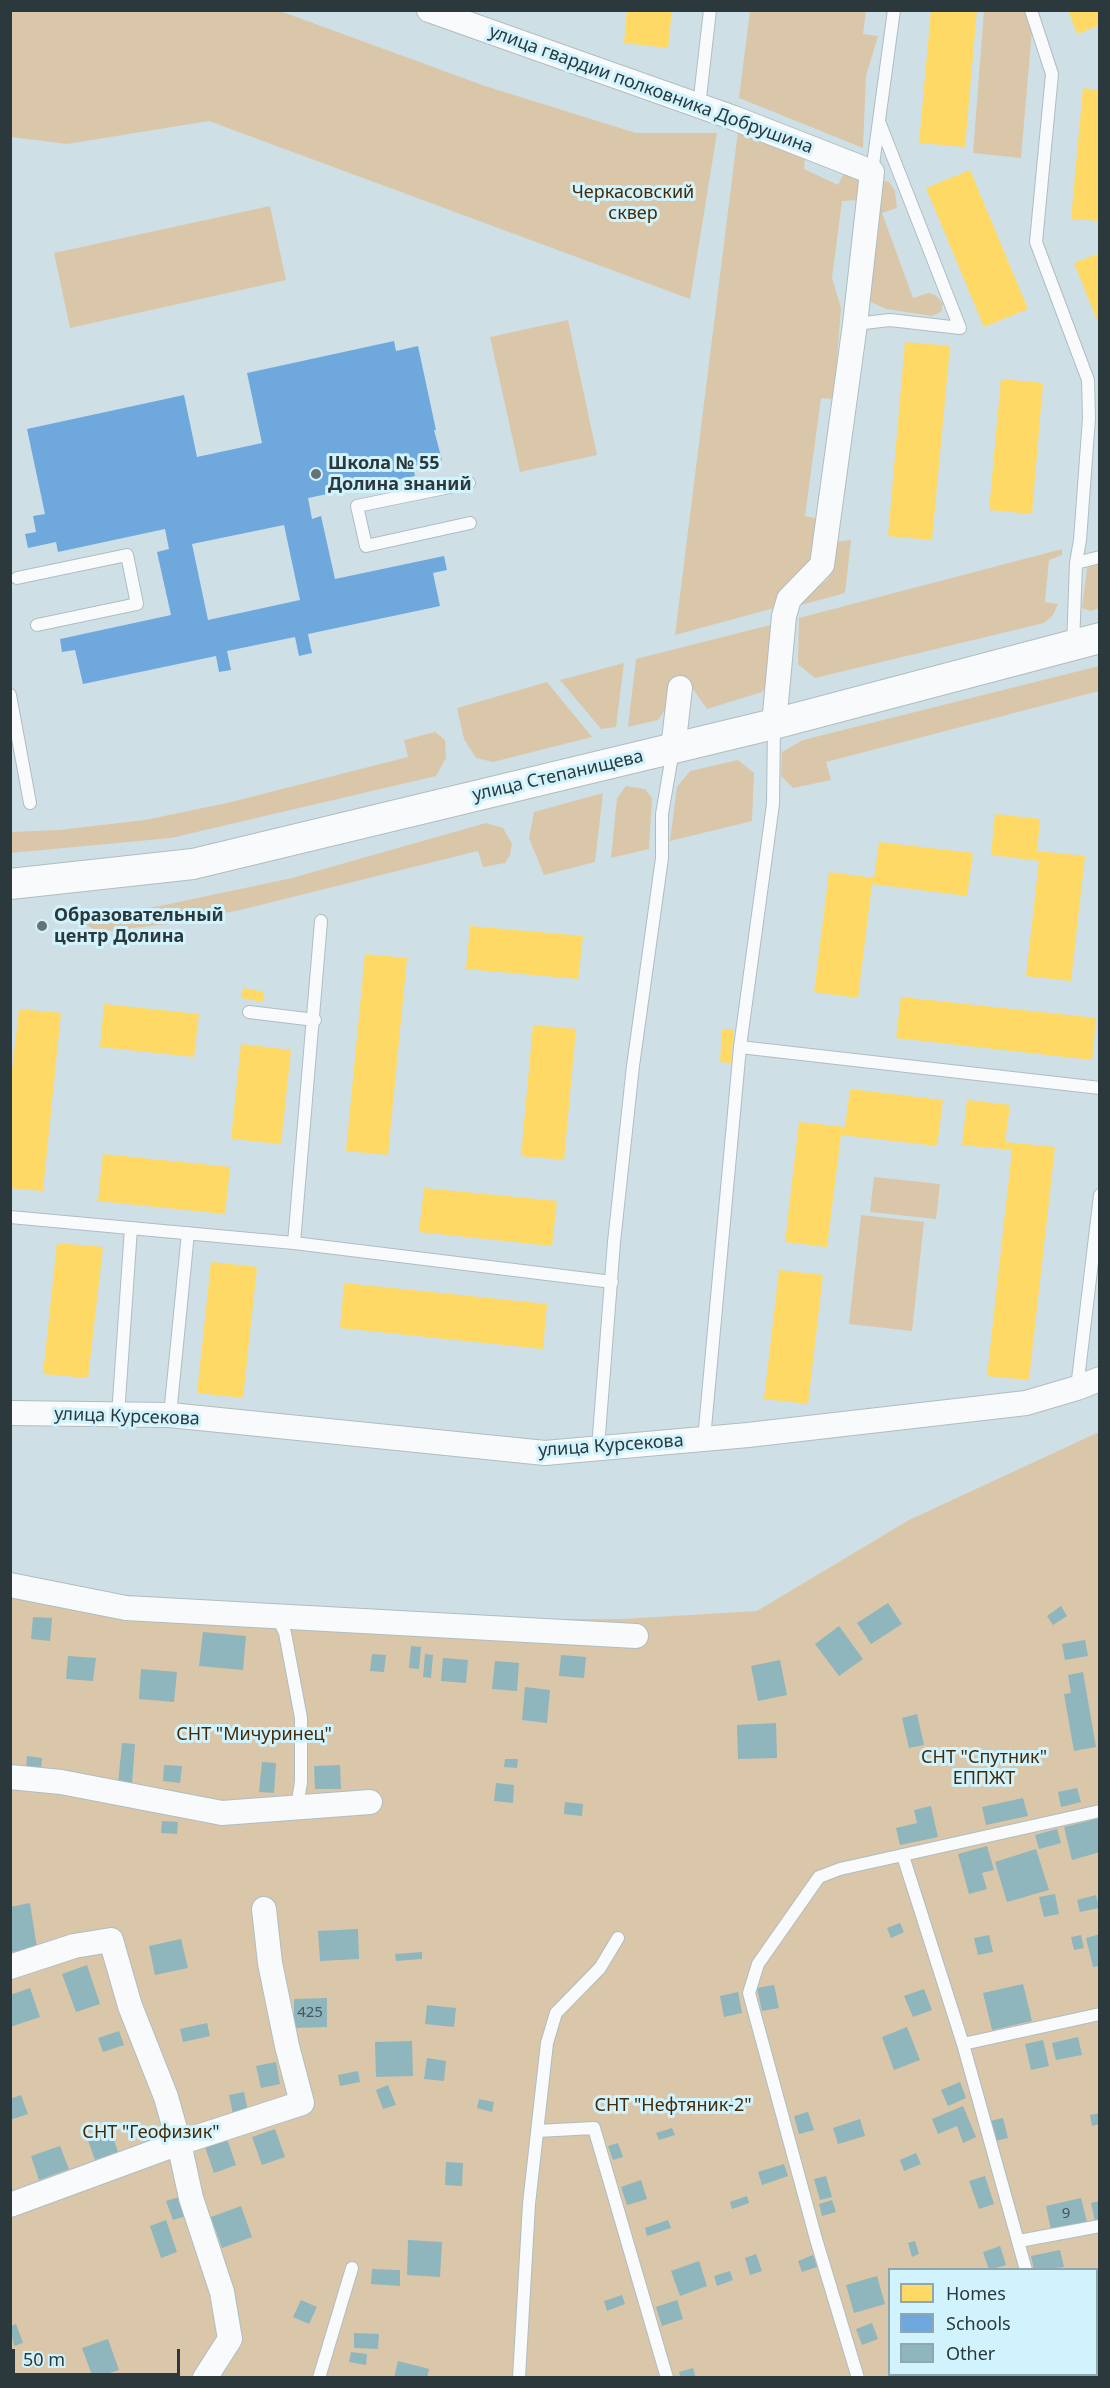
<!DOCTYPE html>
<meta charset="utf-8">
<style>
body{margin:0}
#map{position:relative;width:1110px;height:2388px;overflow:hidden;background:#cee0e5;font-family:"Noto Sans",sans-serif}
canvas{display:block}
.frame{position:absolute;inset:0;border:12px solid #2b383c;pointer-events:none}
.legend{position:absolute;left:888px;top:2268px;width:210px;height:108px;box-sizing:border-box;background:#d1f3fd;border:2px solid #8fa8b0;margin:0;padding:8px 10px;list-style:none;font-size:18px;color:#2b383c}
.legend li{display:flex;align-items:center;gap:12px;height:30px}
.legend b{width:30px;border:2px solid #8fa8b0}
.scale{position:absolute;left:12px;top:2349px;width:168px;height:27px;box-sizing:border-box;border:3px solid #2b383c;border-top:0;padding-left:8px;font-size:18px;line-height:21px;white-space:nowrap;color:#2b383c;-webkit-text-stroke:4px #d1f3fd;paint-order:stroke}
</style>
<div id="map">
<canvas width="1110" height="2388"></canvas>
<div class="frame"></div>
<ul class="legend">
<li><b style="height:16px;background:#ffd966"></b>Homes</li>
<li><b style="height:16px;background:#6fa8dc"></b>Schools</li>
<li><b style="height:16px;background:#8fb5bd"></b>Other</li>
</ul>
<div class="scale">50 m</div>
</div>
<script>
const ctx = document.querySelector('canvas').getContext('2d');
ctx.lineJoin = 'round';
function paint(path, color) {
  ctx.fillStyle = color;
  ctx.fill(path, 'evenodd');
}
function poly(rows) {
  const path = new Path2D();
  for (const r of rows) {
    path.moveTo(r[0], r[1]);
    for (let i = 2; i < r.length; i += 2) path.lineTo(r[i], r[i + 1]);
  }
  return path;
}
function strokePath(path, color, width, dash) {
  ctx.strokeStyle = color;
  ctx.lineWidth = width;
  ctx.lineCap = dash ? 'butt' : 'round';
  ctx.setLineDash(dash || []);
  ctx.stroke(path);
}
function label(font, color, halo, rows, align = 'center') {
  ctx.font = font + ' "Noto Sans",sans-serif';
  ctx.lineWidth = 6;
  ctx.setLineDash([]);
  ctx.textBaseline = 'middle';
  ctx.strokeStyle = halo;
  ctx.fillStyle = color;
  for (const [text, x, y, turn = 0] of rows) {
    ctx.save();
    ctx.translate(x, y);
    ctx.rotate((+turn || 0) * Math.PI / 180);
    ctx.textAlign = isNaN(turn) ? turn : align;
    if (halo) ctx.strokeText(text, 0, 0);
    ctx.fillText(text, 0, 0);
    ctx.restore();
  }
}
const green = poly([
 [11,10,280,11,485,86,636,133,717,133,690,299,209,121,67,144,11,137],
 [750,11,866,11,863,34,878,36,866,76,863,148,739,98],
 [984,11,1025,11,1032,30,1021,158,973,153],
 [738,131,805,156,804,169,838,185,845,171,858,180,861,200,842,201,832,278,841,308,834,399,821,398,805,516,819,519,813,564,781,590,774,608,675,635],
 [882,180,889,182,895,191,897,208,882,213,913,298,928,293,935,295,943,303,941,312,932,316,886,309,871,302,868,293],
 [270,206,286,280,70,328,54,253],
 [568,320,597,455,520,472,490,337],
 [851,540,845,593,801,605,801,600,828,579,835,542],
 [1062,549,1062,555,1049,560,1045,602,1058,604,1053,615,1044,623,815,678,798,664,799,618],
 [1099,564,1099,608,1091,611,1082,608,1087,568],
 [774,624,771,675,762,692,707,709,686,679,658,720,628,727,636,659],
 [624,663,616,727,601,729,560,680],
 [1099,666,1099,691,826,762,831,780,793,788,781,776,782,752,803,740],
 [547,682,592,737,493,762,476,758,464,739,457,708],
 [435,732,445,740,446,758,436,776,171,838,11,853,11,832,59,830,145,820,227,803,408,757,404,740],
 [738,760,754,773,752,821,670,841,677,787,690,771],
 [626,786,645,789,652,798,649,849,611,858,617,798],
 [603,793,595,862,544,875,529,838,534,812],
 [486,823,503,828,512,844,510,855,505,863,483,867,478,851,240,910,168,924,99,932,74,918,160,906,292,878],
 [874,1177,940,1184,936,1219,870,1212],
 [861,1215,924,1222,912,1331,849,1324],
 [1099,1432,1099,2377,11,2378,11,1585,64,1591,489,1619,622,1619,757,1611,909,1520],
 [890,2270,1096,2270,1096,2374,890,2374]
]);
const homes = poly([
 [627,10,672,10,668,48,624,43],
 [931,10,977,10,965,147,919,143],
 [1068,10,1100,10,1100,25,1077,34],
 [1083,88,1100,90,1100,221,1071,219],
 [970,170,1028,309,984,327,926,188],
 [1100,253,1100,325,1099,325,1074,263],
 [905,342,950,346,932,540,888,536],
 [1001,379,1043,383,1032,514,989,510],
 [995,814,1040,819,1037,851,1085,856,1071,981,1026,976,1039,861,991,855],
 [879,842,973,853,967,896,872,884,858,998,814,992,829,872,874,878],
 [470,926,583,936,578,979,466,969],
 [365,954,407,958,388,1155,346,1151],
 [243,988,264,992,263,1002,241,998],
 [901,997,1096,1018,1092,1060,896,1038],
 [104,1004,199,1014,194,1057,100,1047],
 [19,1009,61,1013,43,1191,10,1188,10,1088],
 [533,1025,576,1029,564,1160,521,1156],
 [722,1029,734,1029,731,1063,720,1062],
 [241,1044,291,1050,281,1144,231,1139],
 [850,1089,943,1100,937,1146,841,1135,827,1247,785,1242,799,1122,845,1127],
 [967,1100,1010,1105,1005,1142,1055,1147,1029,1380,987,1376,1012,1150,962,1145],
 [103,1154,230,1167,225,1214,98,1201],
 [424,1188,557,1201,552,1246,419,1232],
 [57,1243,103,1247,88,1378,43,1374],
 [211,1262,257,1267,243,1398,197,1393],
 [779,1270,823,1275,808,1404,764,1399],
 [344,1283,547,1304,543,1349,340,1328]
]);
const schools = poly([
 [394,341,396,351,418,346,436,430,434,430,442,460,413,466,415,476,308,498,312,519,321,516,335,579,444,556,447,570,433,573,440,606,308,634,312,653,299,656,295,637,227,651,231,670,219,672,216,656,83,684,75,650,62,652,60,639,171,615,157,552,169,549,165,529,58,552,56,542,28,548,25,534,36,532,33,516,45,514,27,429,184,395,197,457,262,443,247,373],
 [284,525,300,600,208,620,192,544]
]);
const building = poly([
 [888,1603,902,1624,871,1644,857,1623],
 [1061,1606,1067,1616,1053,1625,1047,1616],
 [33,1617,52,1618,50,1641,31,1639],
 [839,1626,863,1659,839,1676,815,1644],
 [203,1632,246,1636,243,1670,199,1666],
 [1085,1640,1088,1656,1065,1660,1062,1644],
 [411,1646,421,1647,419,1669,409,1668],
 [372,1654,386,1655,384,1672,370,1671],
 [425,1654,433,1655,431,1678,423,1677],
 [561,1655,586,1657,584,1678,559,1676],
 [68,1656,96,1658,93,1681,66,1679],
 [443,1658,468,1660,466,1683,441,1681],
 [780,1660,787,1695,758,1701,751,1666],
 [495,1661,519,1663,517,1691,492,1689],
 [141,1669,177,1672,174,1702,139,1699],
 [1083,1672,1096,1747,1074,1751,1064,1694,1071,1693,1068,1675],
 [525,1687,550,1690,547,1723,522,1720],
 [917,1714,924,1745,909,1748,902,1718],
 [776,1723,777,1758,738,1759,737,1725],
 [122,1743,135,1744,132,1785,118,1784],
 [27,1756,42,1758,41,1770,26,1769],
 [505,1759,518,1759,517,1768,504,1767],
 [262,1762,276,1763,274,1793,259,1792],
 [164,1765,182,1766,180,1783,163,1781],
 [340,1765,341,1789,315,1789,314,1766],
 [496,1783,514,1785,513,1803,494,1801],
 [1077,1788,1081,1802,1061,1807,1058,1792],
 [1023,1798,1028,1816,986,1825,982,1807],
 [565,1802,583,1804,582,1816,564,1814],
 [931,1806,938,1837,900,1845,896,1828,917,1823,914,1810],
 [1100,1818,1100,1852,1072,1860,1064,1827],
 [162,1821,178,1822,177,1834,161,1833],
 [1057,1829,1061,1843,1039,1849,1035,1835],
 [987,1846,994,1870,982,1873,987,1889,969,1894,958,1854],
 [1036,1849,1049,1890,1007,1902,995,1862],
 [1055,1894,1059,1914,1044,1917,1039,1897],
 [1096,1895,1099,1908,1080,1912,1077,1900],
 [30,1903,37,1948,11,1952,10,1907],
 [900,1923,904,1932,891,1938,887,1928],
 [358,1929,359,1959,320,1961,318,1931],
 [1100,1934,1100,1966,1093,1967,1086,1938],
 [989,1935,993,1952,978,1955,974,1938],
 [1081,1935,1084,1948,1074,1950,1071,1937],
 [181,1939,188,1968,155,1975,149,1946],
 [422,1952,422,1959,396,1961,395,1954],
 [87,1965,100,2004,76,2012,62,1974],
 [1023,1984,1032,2021,992,2030,983,1993],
 [774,1985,779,2008,762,2011,757,1988],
 [30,1988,40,2017,10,2027,10,1995],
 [924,1989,932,2010,913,2017,904,1996],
 [738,1992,742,2013,724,2017,720,1996],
 [327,1998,327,2027,294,2028,294,1999],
 [427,2005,456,2008,454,2027,425,2024],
 [207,2023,210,2036,183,2042,180,2029],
 [907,2027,920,2060,894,2070,882,2037],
 [119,2031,124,2045,103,2052,98,2038],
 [1078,2037,1082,2055,1056,2060,1052,2043],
 [1043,2040,1049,2066,1031,2070,1025,2044],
 [412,2041,413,2076,376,2077,375,2042],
 [427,2058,446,2061,444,2081,424,2079],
 [276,2062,280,2084,261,2088,256,2066],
 [358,2071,360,2082,340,2086,338,2075],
 [960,2082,966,2098,948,2106,941,2090],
 [388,2085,396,2105,383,2109,376,2090],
 [244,2092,248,2111,233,2114,229,2095],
 [21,2095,28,2114,10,2120,10,2099],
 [479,2099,494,2102,492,2112,477,2108],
 [963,2106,976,2137,963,2143,957,2126,938,2134,932,2119],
 [808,2112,814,2130,799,2134,794,2116],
 [1100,2113,1100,2124,1092,2126,1090,2115],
 [1003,2118,1008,2138,995,2141,990,2121],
 [860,2119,865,2136,838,2144,833,2128],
 [109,2126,118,2152,95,2160,86,2135],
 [672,2128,675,2135,659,2140,656,2133],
 [275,2129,285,2157,262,2165,252,2137],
 [227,2139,236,2165,214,2173,205,2147],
 [618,2143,623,2157,613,2160,608,2146],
 [60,2146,69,2169,39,2180,31,2156],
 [916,2153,921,2164,904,2171,900,2160],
 [446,2162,463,2163,462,2186,445,2185],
 [784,2164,788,2176,762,2185,758,2172],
 [826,2176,832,2197,820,2200,814,2179],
 [985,2176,994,2204,979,2209,969,2181],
 [641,2180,647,2199,627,2205,621,2187],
 [747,2196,749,2203,732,2209,730,2202],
 [179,2197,186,2216,173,2220,166,2201],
 [1081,2198,1087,2222,1051,2230,1046,2206],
 [832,2200,836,2212,822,2216,819,2204],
 [1100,2201,1100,2220,1095,2221,1091,2203],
 [241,2206,252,2237,222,2248,211,2217],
 [166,2220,177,2252,161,2258,150,2226],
 [668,2220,671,2228,647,2236,645,2228],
 [408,2240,442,2242,440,2277,407,2275],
 [915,2241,919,2254,912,2257,908,2243],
 [1000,2246,1006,2265,989,2270,983,2252],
 [1060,2250,1064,2267,1034,2270,1031,2256],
 [756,2254,762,2271,750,2275,745,2258],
 [813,2255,817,2267,802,2272,798,2261],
 [699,2261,707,2286,680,2296,671,2271],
 [372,2269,400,2270,400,2286,371,2284],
 [730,2271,733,2280,717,2286,714,2276],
 [877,2276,885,2304,854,2313,846,2285],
 [622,2295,625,2304,607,2311,604,2301],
 [301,2300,317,2307,309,2324,293,2317],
 [677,2300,683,2319,662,2326,656,2307],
 [872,2323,878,2339,862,2345,856,2329],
 [16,2324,23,2343,14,2346,10,2326],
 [354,2333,379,2334,378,2349,354,2348],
 [108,2339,119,2370,93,2378,82,2348],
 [351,2352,367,2354,366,2365,349,2362],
 [398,2361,429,2369,427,2378,394,2378],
 [693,2368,696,2378,681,2378,679,2372]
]);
const service = poly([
 [1031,10,1052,74,1036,242,1088,380,1089,418,1080,540,1076,563,1073,646],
 [699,106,710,10],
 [872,172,894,10],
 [855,324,890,320,960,328,880,124],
 [469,483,357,506,366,546,470,523],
 [1076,563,1100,557],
 [17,578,127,555,137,604,37,625],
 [10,695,30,803],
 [249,1012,315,1020],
 [740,1047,1100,1088],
 [10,1217,294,1243,612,1282],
 [294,1243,321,921],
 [1077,1388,1100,1195],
 [118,1415,131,1228],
 [170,1415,188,1233],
 [704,1439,740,1047,773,804,774,725],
 [598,1448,614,1242,633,1066,662,858,662,814,673,750],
 [278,1618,285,1633,301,1718,301,1782,297,1807],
 [903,1856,963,2044,1026,2270],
 [963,2044,1100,2014],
 [537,2131,594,2128,667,2378],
 [1019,2241,1100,2226],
 [1051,2374,1052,2378],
 [319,2378,352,2268],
 [519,2378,529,2204,547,2043,556,2013,600,1968,618,1938],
 [858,2378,816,2239,749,1993,758,1964,819,1877,840,1869,1100,1811]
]);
const minor = poly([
 [429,10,734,118,872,172,855,324,822,565,789,599,784,616,774,724],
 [673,749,680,688],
 [10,1413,170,1415,545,1453,748,1435,1026,1403,1077,1388,1100,1379],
 [10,1585,126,1608,636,1636],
 [10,1777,61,1782,222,1813,370,1802],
 [10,1967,74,1946,111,1940,130,2006,166,2097,179,2143,10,2205],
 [205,2378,230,2339,222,2292,191,2198,179,2143,302,2103,287,2046,270,1963,264,1909]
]);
const tertiary = poly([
 [10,884,193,864,774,724,1100,638]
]);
const markers = [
 [316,474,6,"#647377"],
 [42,926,6,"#647377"]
];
const numberNames = [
 ["425",310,2013],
 ["9",1066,2214]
];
const streetNames = [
 ["улица гвардии полковника Добрушина",651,90,20],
 ["улица Степанищева",558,776,-13],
 ["улица Курсекова",127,1417,2],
 ["улица Курсекова",611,1446,-4]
];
const parkNames = [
 ["Черкасовский",633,193],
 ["сквер",633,214],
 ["СНТ \"Мичуринец\"",254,1735],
 ["СНТ \"Спутник\"",984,1758],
 ["ЕППЖТ",984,1779],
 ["СНТ \"Нефтяник-2\"",673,2106],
 ["СНТ \"Геофизик\"",151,2133]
];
const poiNames = [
 ["Школа № 55",328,464],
 ["Долина знаний",328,485],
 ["Образовательный",54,916],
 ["центр Долина",54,937]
];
paint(green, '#dac7a9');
paint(homes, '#ffd966');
paint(schools, '#6fa8dc');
paint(building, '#8fb5bd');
strokePath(service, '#afbdc1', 14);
strokePath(minor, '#afbdc1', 26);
strokePath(tertiary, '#afbdc1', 32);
strokePath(service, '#f8fafb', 12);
strokePath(minor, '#f8fafb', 24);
strokePath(tertiary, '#f8fafb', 30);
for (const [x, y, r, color] of markers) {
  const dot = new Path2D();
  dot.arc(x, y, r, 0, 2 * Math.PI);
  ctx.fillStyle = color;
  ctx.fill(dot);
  strokePath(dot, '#d1f3fd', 2);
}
label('15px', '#44575c', null, numberNames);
label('18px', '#2b383c', '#d1f3fd', streetNames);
label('18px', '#442a06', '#d1f3fd', parkNames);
label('bold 18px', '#2b383c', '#d1f3fd', poiNames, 'left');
</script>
